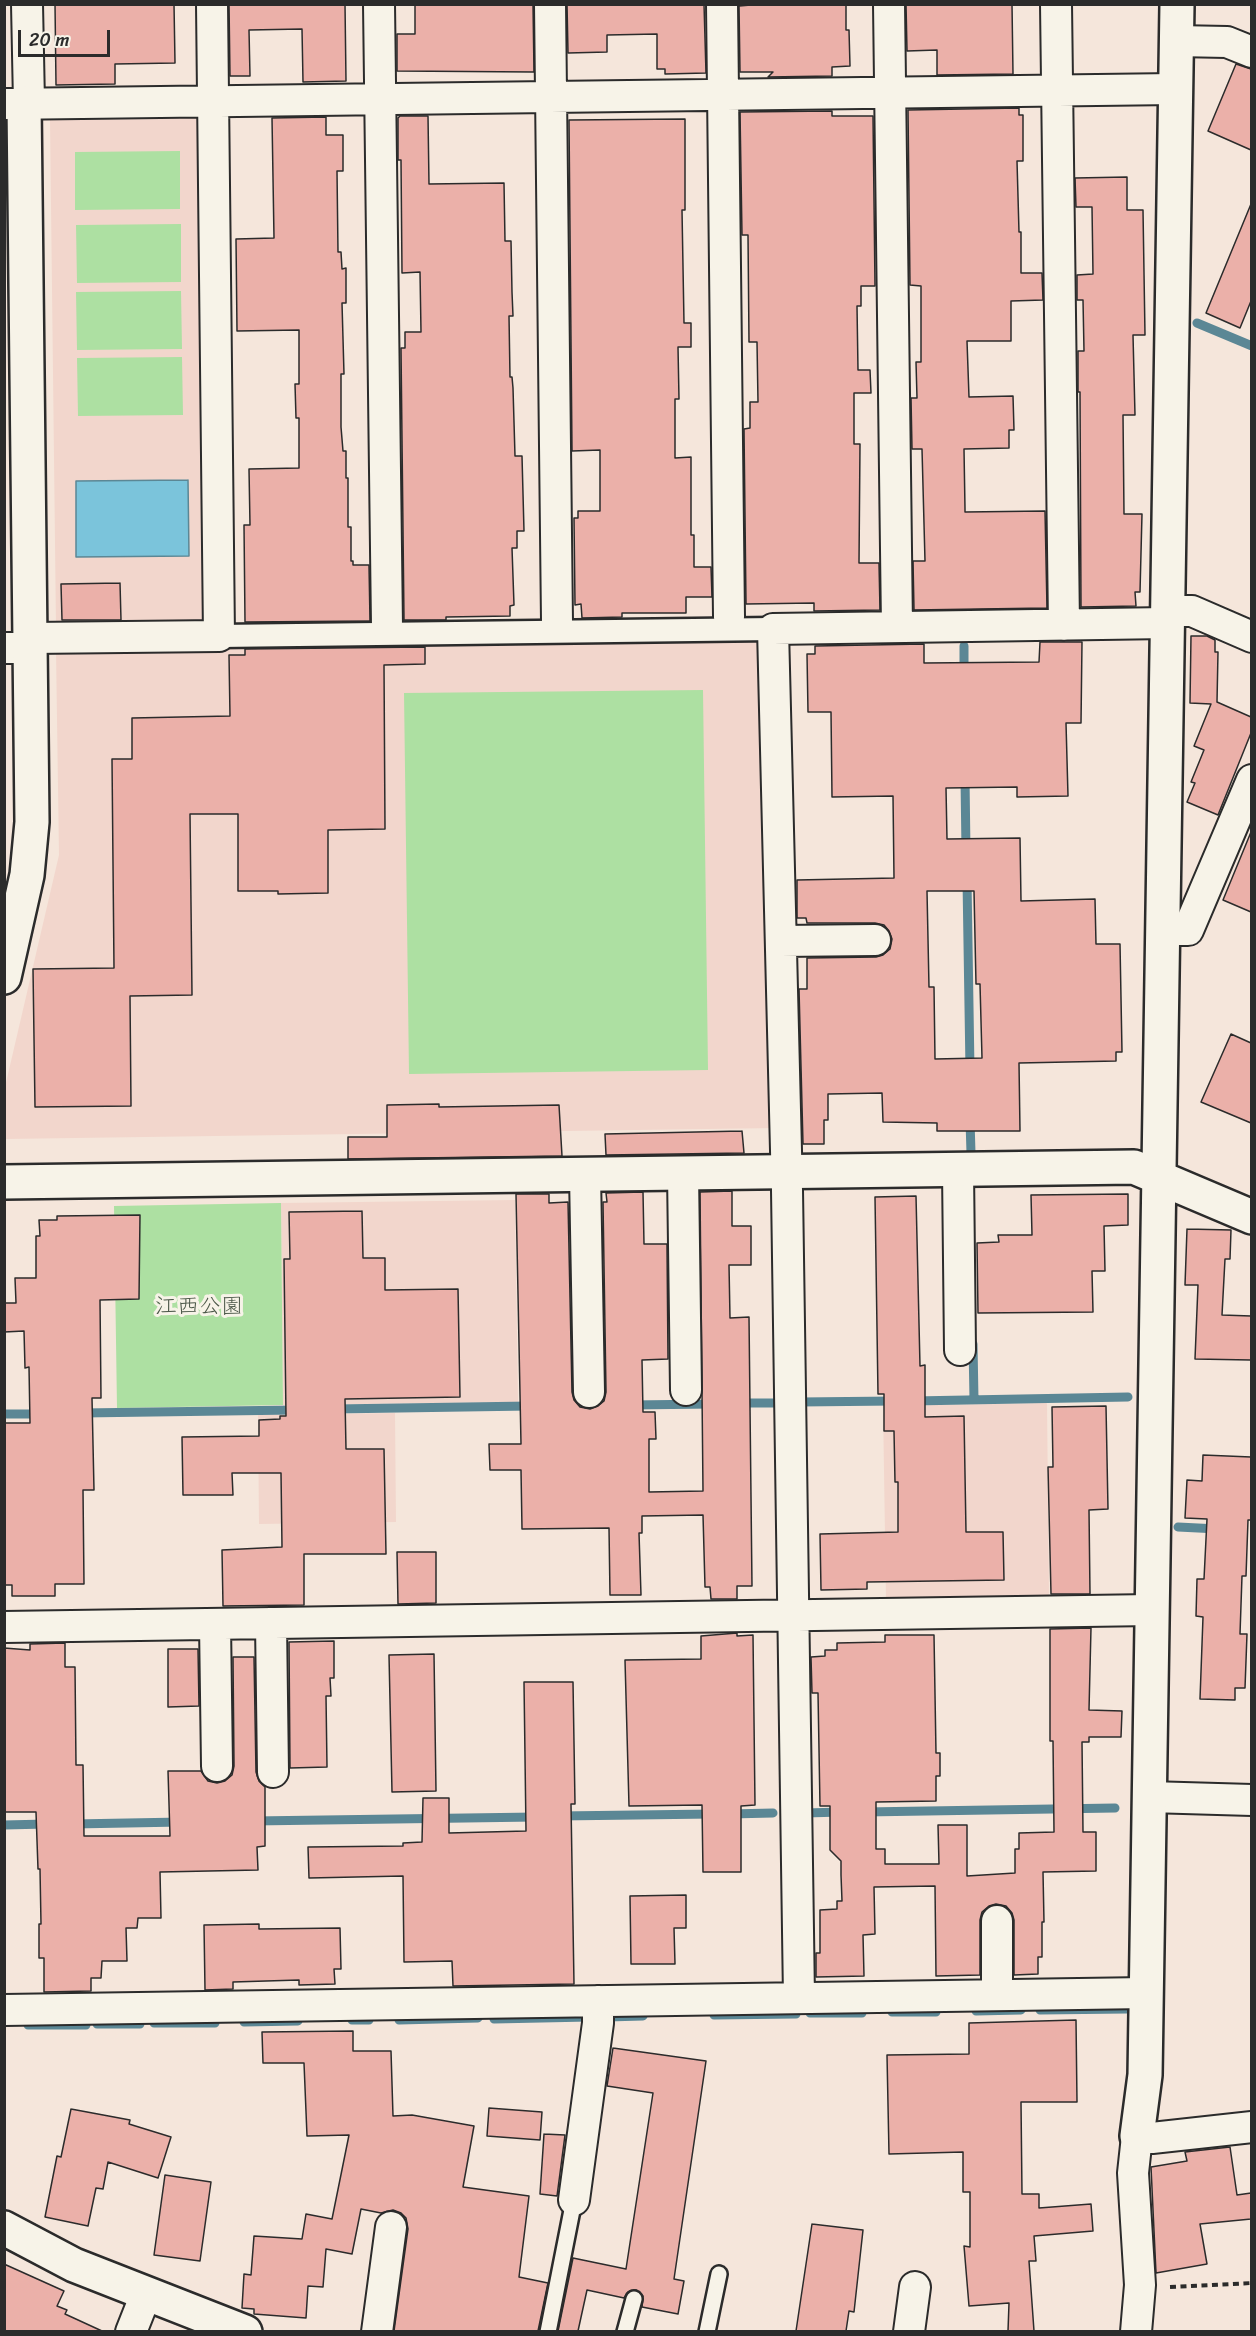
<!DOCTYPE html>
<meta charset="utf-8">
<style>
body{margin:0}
#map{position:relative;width:1256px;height:2336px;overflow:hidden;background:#f5e6db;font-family:Sriracha,sans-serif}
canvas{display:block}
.frame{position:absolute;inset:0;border:6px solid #2b2b2b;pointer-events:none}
.scale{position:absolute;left:18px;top:30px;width:92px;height:27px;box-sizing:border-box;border:3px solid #2b2b2b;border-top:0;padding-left:8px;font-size:18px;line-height:21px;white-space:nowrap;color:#2b2b2b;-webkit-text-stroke:4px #f7f3e8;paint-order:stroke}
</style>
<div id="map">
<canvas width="1256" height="2336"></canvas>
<div class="frame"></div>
<div class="scale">20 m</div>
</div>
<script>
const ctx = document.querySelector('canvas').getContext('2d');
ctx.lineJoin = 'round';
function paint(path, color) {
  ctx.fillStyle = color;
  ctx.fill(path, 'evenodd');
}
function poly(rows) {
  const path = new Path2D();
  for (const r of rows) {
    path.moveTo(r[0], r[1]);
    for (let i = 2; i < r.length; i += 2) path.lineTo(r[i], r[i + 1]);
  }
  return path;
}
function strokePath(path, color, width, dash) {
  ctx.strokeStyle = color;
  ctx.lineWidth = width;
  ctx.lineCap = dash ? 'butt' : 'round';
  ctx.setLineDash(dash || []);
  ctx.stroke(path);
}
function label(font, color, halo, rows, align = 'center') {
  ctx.font = font + ' Sriracha,"Klee One",sans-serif';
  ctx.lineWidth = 6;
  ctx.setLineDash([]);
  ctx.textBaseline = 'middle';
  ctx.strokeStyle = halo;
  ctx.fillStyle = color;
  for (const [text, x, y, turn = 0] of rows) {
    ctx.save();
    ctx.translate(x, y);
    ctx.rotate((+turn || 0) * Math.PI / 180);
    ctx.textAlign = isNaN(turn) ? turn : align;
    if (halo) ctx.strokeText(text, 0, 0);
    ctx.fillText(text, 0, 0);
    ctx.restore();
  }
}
const built = poly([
 [195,117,202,124,208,625,56,627,50,119],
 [764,640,777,1128,5,1139,5,1087,59,855,56,650],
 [515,1200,518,1402,283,1405,281,1203],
 [1047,1403,1049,1598,886,1600,883,1406],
 [395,1413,396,1522,259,1524,258,1415]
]);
const green = poly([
 [180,151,180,209,75,210,75,152],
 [181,224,181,282,77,283,76,225],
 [181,291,182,349,77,350,76,292],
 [182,357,183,415,78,416,77,358],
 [703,690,708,1070,409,1074,404,693],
 [281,1203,283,1405,117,1408,114,1206]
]);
const water = poly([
 [188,480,189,556,76,557,76,481,188,480]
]);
const stream = poly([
 [1197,323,1252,346],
 [964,646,964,674],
 [965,778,966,851],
 [967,880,970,1070],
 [970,1120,971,1153],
 [973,1344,974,1400],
 [913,1401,1128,1397],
 [799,1402,896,1401],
 [739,1403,781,1403],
 [631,1405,713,1404],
 [568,1406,611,1405],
 [334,1409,530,1406],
 [82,1413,296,1410],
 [4,1414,41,1414],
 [1178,1527,1218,1529],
 [864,1812,1115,1808],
 [805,1813,842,1812],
 [730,1814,773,1813],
 [559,1816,713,1814],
 [253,1821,536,1817],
 [73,1824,182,1822],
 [4,1825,47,1824],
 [1040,2010,1127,2009],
 [976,2011,1021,2010],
 [892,2012,936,2012],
 [810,2013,862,2013],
 [714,2015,796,2014],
 [607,2017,643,2016],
 [494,2019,589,2017],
 [352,2020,369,2020],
 [399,2020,478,2018],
 [244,2022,298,2021],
 [154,2023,215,2023],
 [97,2024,140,2024],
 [28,2025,86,2025]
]);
const building = poly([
 [55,4,174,4,175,63,115,64,115,84,56,85,55,4],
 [229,4,345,4,346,81,303,82,302,29,249,30,250,76,230,76,229,4],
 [415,4,533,4,534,72,397,71,397,34,415,34,415,4],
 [567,4,704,4,706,73,665,74,665,69,657,69,657,34,607,35,607,52,568,53,567,4],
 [763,4,846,4,846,30,849,30,850,66,832,67,832,76,768,77,773,72,740,72,739,6,763,4],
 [906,4,1012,4,1013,74,937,75,937,50,907,51,906,4],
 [1236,64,1251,69,1251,150,1208,131,1236,64],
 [1019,108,1019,115,1023,115,1023,161,1017,161,1019,232,1021,232,1021,273,1042,273,1043,300,1011,301,1011,341,967,341,969,397,1013,396,1014,430,1009,430,1009,448,964,449,965,509,965,512,1045,511,1047,608,914,610,913,561,925,561,922,449,912,449,911,398,917,398,916,362,921,362,921,286,910,285,908,110,1019,108],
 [832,111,832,116,873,116,875,286,861,286,861,306,857,306,858,370,870,370,871,393,854,393,854,444,860,444,859,563,879,563,880,610,814,611,814,603,746,604,744,429,750,428,750,402,758,402,757,342,749,342,748,235,742,235,740,112,832,111],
 [400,116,428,116,429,184,504,183,505,241,511,241,512,292,513,316,509,316,510,377,512,377,513,388,515,456,522,456,524,531,517,531,517,548,512,548,514,605,510,606,510,616,446,617,446,620,404,620,401,348,405,348,405,332,421,332,420,272,402,273,401,160,398,160,398,118,400,116],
 [326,117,326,135,343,135,343,171,337,171,338,252,341,252,342,269,346,268,346,303,342,303,344,374,341,374,341,427,343,451,346,451,346,478,348,478,348,527,351,527,351,561,353,561,353,565,369,565,370,621,245,622,244,525,250,525,249,469,299,468,299,418,296,418,295,384,299,384,299,330,237,331,236,239,274,238,272,118,326,117],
 [685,119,685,210,682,210,684,323,691,323,691,347,678,347,679,399,675,399,675,458,691,457,691,535,694,535,694,567,711,567,712,597,686,597,686,613,622,613,622,617,582,618,581,604,575,605,574,518,578,518,578,511,600,511,600,450,572,451,569,120,685,119],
 [1127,177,1127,210,1143,210,1145,335,1133,335,1135,415,1123,415,1124,514,1142,514,1140,592,1135,592,1136,606,1081,607,1080,392,1078,392,1078,351,1084,351,1083,300,1077,300,1077,275,1093,274,1092,207,1076,207,1075,178,1127,177],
 [1251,204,1251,301,1240,328,1206,313,1251,204],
 [120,583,121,620,62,620,61,584,120,583],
 [1191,636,1207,636,1215,640,1215,652,1218,652,1217,702,1251,717,1251,733,1218,815,1187,802,1195,783,1191,782,1204,750,1194,746,1211,704,1190,703,1191,636],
 [1040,642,1082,642,1081,723,1066,723,1068,796,1017,797,1017,787,946,788,947,839,1020,838,1021,901,1095,899,1096,944,1120,944,1122,1052,1116,1052,1116,1061,1019,1063,1020,1131,937,1131,937,1123,883,1122,882,1093,828,1094,828,1120,824,1120,824,1144,803,1144,799,989,807,989,807,958,876,957,883,955,890,949,892,939,889,931,884,925,875,923,807,923,806,918,797,918,797,880,894,878,893,796,832,797,831,712,808,712,807,654,815,654,815,646,924,644,924,663,1039,662,1040,642],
 [927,891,974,891,976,984,980,984,982,1058,935,1059,934,987,929,987,927,891],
 [425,647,425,664,384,665,385,829,328,830,328,893,278,894,278,891,238,891,238,814,190,814,192,995,130,996,131,1106,35,1107,33,969,114,968,112,759,132,759,132,718,230,716,229,655,245,655,245,649,425,647],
 [1251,832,1251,912,1223,900,1251,832],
 [1231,1034,1251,1043,1251,1123,1201,1102,1231,1034],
 [439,1104,439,1107,559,1105,562,1156,348,1159,348,1137,387,1137,387,1105,439,1104],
 [742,1131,744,1153,606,1155,605,1134,742,1131],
 [732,1191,732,1226,751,1226,751,1265,729,1265,730,1318,749,1317,752,1586,737,1586,737,1599,711,1599,710,1587,705,1587,703,1515,642,1516,642,1533,639,1533,641,1595,610,1595,609,1528,522,1529,521,1470,490,1470,489,1444,521,1444,516,1194,549,1194,549,1203,568,1202,572,1392,574,1400,580,1407,590,1409,598,1406,604,1401,606,1392,603,1202,607,1202,606,1193,643,1192,644,1244,667,1244,668,1359,642,1360,643,1412,655,1412,656,1439,649,1439,649,1492,703,1491,700,1192,732,1191],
 [1128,1194,1128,1225,1104,1226,1105,1271,1092,1271,1093,1312,978,1313,977,1243,999,1242,998,1235,1032,1235,1031,1195,1128,1194],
 [916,1196,920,1366,925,1365,925,1417,964,1416,966,1532,1003,1532,1004,1580,867,1582,867,1589,821,1590,820,1534,898,1532,898,1482,895,1482,894,1431,884,1431,884,1394,878,1394,875,1197,916,1196],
 [362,1211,363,1258,385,1258,385,1290,458,1289,460,1397,345,1399,346,1449,384,1449,386,1554,304,1554,304,1605,223,1606,222,1550,282,1547,281,1473,232,1473,233,1495,183,1495,182,1437,259,1436,259,1420,280,1419,280,1416,286,1416,284,1259,290,1259,289,1212,362,1211],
 [140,1215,139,1299,100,1300,101,1398,92,1398,94,1490,83,1490,84,1584,55,1584,55,1596,12,1596,12,1585,4,1585,4,1423,30,1423,29,1367,25,1368,24,1331,4,1332,4,1303,16,1303,15,1278,36,1278,36,1236,40,1236,39,1220,57,1220,57,1216,140,1215],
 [1187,1229,1231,1230,1230,1259,1225,1259,1222,1315,1251,1316,1251,1360,1195,1359,1198,1285,1185,1285,1187,1229],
 [1106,1406,1108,1509,1089,1510,1090,1594,1051,1594,1048,1467,1053,1467,1052,1407,1106,1406],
 [1203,1455,1251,1457,1251,1520,1248,1520,1246,1576,1242,1576,1240,1634,1247,1634,1245,1688,1235,1688,1235,1700,1200,1699,1203,1617,1196,1616,1197,1579,1204,1579,1207,1519,1185,1518,1187,1480,1202,1481,1203,1455],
 [397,1552,436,1552,436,1603,398,1604,397,1552],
 [1091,1628,1089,1710,1122,1711,1121,1737,1089,1737,1089,1742,1082,1742,1083,1832,1096,1832,1096,1871,1043,1872,1044,1922,1042,1922,1042,1957,1038,1957,1038,1974,1014,1975,1014,1920,1012,1913,1006,1906,996,1904,989,1906,982,1912,980,1920,980,1975,936,1976,935,1886,874,1887,875,1934,863,1935,864,1976,816,1977,816,1953,820,1953,820,1910,837,1909,837,1901,842,1901,841,1875,841,1861,830,1850,830,1806,820,1806,818,1693,812,1693,811,1657,825,1656,825,1650,837,1650,837,1643,885,1642,885,1635,934,1635,936,1753,940,1753,940,1776,936,1776,936,1801,876,1802,876,1849,885,1849,885,1864,939,1864,938,1825,967,1825,967,1876,1015,1873,1015,1849,1019,1849,1019,1833,1054,1832,1053,1741,1050,1741,1050,1629,1091,1628],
 [737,1633,737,1636,753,1635,755,1805,741,1806,741,1872,703,1872,702,1805,629,1806,625,1660,701,1659,701,1636,737,1633],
 [334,1641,334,1678,330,1678,331,1696,326,1696,327,1767,290,1768,289,1642,334,1641],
 [65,1643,65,1667,75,1667,76,1765,83,1765,84,1836,170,1836,168,1771,201,1771,208,1781,217,1783,225,1781,232,1775,234,1766,233,1657,254,1657,256,1772,259,1781,265,1787,265,1846,257,1847,258,1870,160,1872,161,1918,138,1918,137,1928,126,1928,127,1961,102,1961,101,1978,91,1978,91,1991,44,1992,44,1958,39,1958,39,1924,41,1924,40,1869,38,1869,36,1812,4,1812,4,1648,30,1650,30,1644,65,1643],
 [168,1649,198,1649,199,1706,168,1707,168,1649],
 [434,1654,436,1791,392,1792,389,1655,434,1654],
 [524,1682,573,1682,575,1804,571,1804,574,1984,453,1986,452,1961,404,1962,403,1876,309,1878,308,1847,403,1846,403,1843,422,1842,423,1798,449,1798,449,1833,526,1831,524,1682],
 [686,1895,686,1928,674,1928,675,1964,631,1964,630,1896,686,1895],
 [259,1924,259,1929,340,1928,341,1969,334,1969,335,1984,299,1985,299,1980,233,1982,233,1989,205,1990,204,1925,259,1924],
 [1076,2020,1077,2102,1021,2102,1022,2194,1039,2194,1039,2208,1091,2204,1093,2231,1034,2236,1036,2261,1029,2261,1034,2331,1008,2331,1009,2303,969,2306,964,2246,970,2247,970,2192,963,2192,963,2152,889,2154,887,2055,969,2054,969,2023,1076,2020],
 [353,2031,353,2051,391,2051,393,2116,412,2115,474,2126,463,2187,529,2196,519,2277,548,2283,538,2331,394,2331,408,2229,406,2218,401,2213,393,2210,381,2213,361,2209,352,2254,326,2249,323,2287,308,2286,306,2318,254,2314,254,2309,242,2308,244,2274,251,2275,254,2236,302,2239,306,2214,332,2219,349,2135,307,2136,304,2063,263,2063,262,2032,353,2031],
 [613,2048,706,2061,674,2279,684,2281,678,2314,642,2307,643,2296,636,2290,628,2292,624,2298,587,2290,578,2331,558,2331,573,2258,626,2269,653,2093,607,2086,613,2048],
 [489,2108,542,2112,540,2140,487,2136,489,2108],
 [71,2109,130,2120,129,2124,171,2137,158,2178,108,2162,103,2189,96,2188,88,2226,45,2217,57,2156,61,2157,71,2109],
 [544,2134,565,2135,557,2196,540,2194,544,2134],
 [1230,2147,1237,2195,1251,2193,1251,2219,1200,2224,1207,2264,1156,2273,1151,2167,1187,2161,1185,2152,1230,2147],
 [165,2175,211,2182,200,2261,154,2255,165,2175],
 [812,2224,863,2230,854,2312,849,2311,846,2331,796,2331,812,2224],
 [4,2264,64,2291,57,2306,67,2310,65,2314,102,2331,4,2331,4,2264]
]);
const path = poly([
 [1170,2287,1252,2283]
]);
const service = poly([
 [548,2332,574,2200],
 [625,2332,634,2299],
 [707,2332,719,2274]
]);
const pedestrian = poly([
 [219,636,773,629]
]);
const minor = poly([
 [27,4,29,103],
 [379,4,387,626],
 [550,4,557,622],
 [722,4,729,617],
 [889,4,897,627],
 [1056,4,1064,625],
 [1176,41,1227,42,1252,52],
 [4,104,1175,89],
 [1167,611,1192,611,1252,637],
 [31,638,219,636,212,4],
 [4,648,31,648],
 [1162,930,1188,930,1252,780],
 [781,941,875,940],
 [958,1170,960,1350],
 [683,1173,686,1390],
 [585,1175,589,1392],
 [271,1623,273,1772],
 [215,1624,217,1766],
 [4,1627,1152,1610],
 [1149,1797,1252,1800],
 [997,1921,997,1995],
 [799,1998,787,1190,773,629,1167,623],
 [4,2010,1146,1993],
 [574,2200,598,2023,598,2001],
 [131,2332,146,2294],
 [377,2332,391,2227],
 [909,2332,915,2287],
 [1136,2332,1140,2285,1133,2173,1137,2136,1152,2138,1252,2127]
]);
const tertiary = poly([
 [4,977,27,875,32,822,24,103],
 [4,1182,1134,1167,1252,1217],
 [1137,2136,1145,2075,1177,4],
 [4,2228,74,2265,245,2332]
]);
const parkNames = [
 ["江西公園",199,1307]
];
paint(built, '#f2d6cc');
paint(green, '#ade0a2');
paint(water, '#7bc4db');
strokePath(water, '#5b8795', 1.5);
strokePath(stream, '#5b8795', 9);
paint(building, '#ebb0a9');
strokePath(building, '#2b2b2b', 1.5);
strokePath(service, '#2b2b2b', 20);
strokePath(pedestrian, '#2b2b2b', 27);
strokePath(minor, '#2b2b2b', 34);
strokePath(tertiary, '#2b2b2b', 38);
strokePath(path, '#2b2b2b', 4, [6, 4.5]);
strokePath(service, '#f7f3e8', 15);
strokePath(pedestrian, '#f7f3e8', 22);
strokePath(minor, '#f7f3e8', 30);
strokePath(tertiary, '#f7f3e8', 33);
label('22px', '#4c5849', '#f7f3e8', parkNames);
</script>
